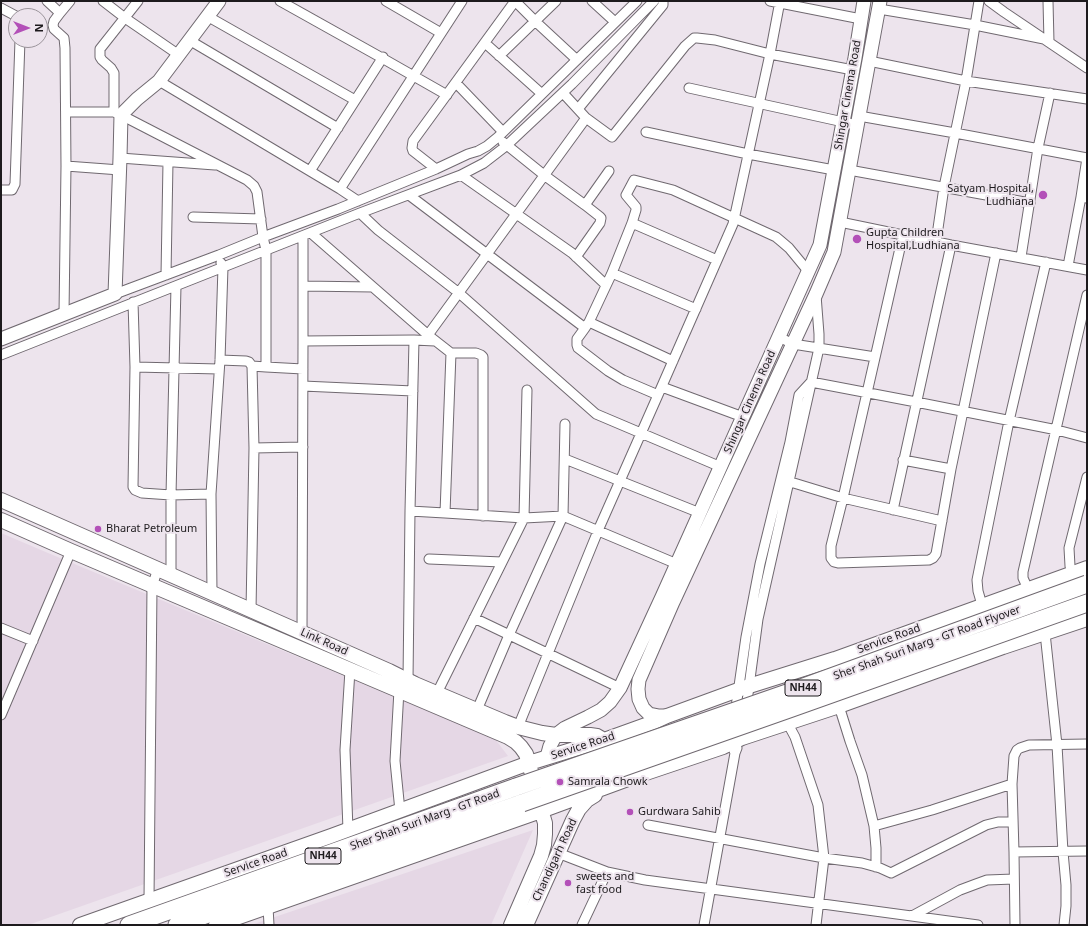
<!DOCTYPE html>
<style>
body{margin:0}
#map{position:relative;width:1088px;height:926px;overflow:hidden;background:#ede4ed;font-family:"Noto Sans",sans-serif}
canvas{display:block}
.frame{position:absolute;inset:0;border:2px solid #1d1a1d;pointer-events:none}
.north{position:absolute;left:8px;top:8px;width:40px;height:40px;box-sizing:border-box;background:#ede4ed;border:1px solid #9a939a;border-radius:50%;rotate:90deg;font-size:11px;font-weight:700;line-height:16px;text-align:center;color:#1d1a1d}
.north::after{content:'';display:block;margin:auto;width:14px;height:18px;background:#b350b8;clip-path:polygon(50% 0,100% 100%,50% 72%,0 100%)}
</style>
<div id="map">
<canvas width="1088" height="926"></canvas>
<div class="frame"></div>
<div class="north">N</div>
</div>
<script>
const ctx = document.querySelector('canvas').getContext('2d');
ctx.lineJoin = 'round';
function paint(path, color) {
  ctx.fillStyle = color;
  ctx.fill(path, 'evenodd');
}
function poly(rows) {
  const path = new Path2D();
  for (const r of rows) {
    path.moveTo(r[0], r[1]);
    for (let i = 2; i < r.length; i += 2) path.lineTo(r[i], r[i + 1]);
  }
  return path;
}
function strokePath(path, color, width, dash) {
  ctx.strokeStyle = color;
  ctx.lineWidth = width;
  ctx.lineCap = dash ? 'butt' : 'round';
  ctx.setLineDash(dash || []);
  ctx.stroke(path);
}
function label(font, color, halo, rows, align = 'center') {
  ctx.font = font + ' "Noto Sans",sans-serif';
  ctx.lineWidth = 4;
  ctx.setLineDash([]);
  ctx.textBaseline = 'middle';
  ctx.strokeStyle = halo;
  ctx.fillStyle = color;
  for (const [text, x, y, turn = 0] of rows) {
    ctx.save();
    ctx.translate(x, y);
    ctx.rotate((+turn || 0) * Math.PI / 180);
    ctx.textAlign = isNaN(turn) ? turn : align;
    if (halo) ctx.strokeText(text, 0, 0);
    ctx.fillText(text, 0, 0);
    ctx.restore();
  }
}
const built = poly([
 [1,533,48,553,495,739,508,756,28,925,1,925],
 [533,830,491,925,251,925,370,885]
]);
const street = poly([
 [47,1,60,13,70,1],
 [103,1,125,18,179,55],
 [280,1,382,58,447,95],
 [386,1,441,33],
 [515,1,536,22,577,60],
 [592,1,615,22],
 [770,1,861,19],
 [989,1,1004,12,1087,68],
 [1048,1,1049,42],
 [1,8,16,16],
 [879,9,975,25,1044,39],
 [60,13,54,21,53,25,54,29,64,38,65,48,66,166,64,314],
 [207,16,355,100],
 [189,40,338,128],
 [485,43,542,94],
 [499,56,556,1],
 [869,61,966,81,1087,99],
 [159,81,340,189,358,201],
 [456,83,503,132],
 [689,88,857,125],
 [578,109,663,5,663,1],
 [66,112,114,112,121,115,247,180,254,186,257,192,263,237,266,250,266,367,252,366,254,448,251,610],
 [114,112,114,73,111,68,102,60,100,57,100,49,138,1],
 [859,116,955,133,1087,158],
 [586,118,612,137,685,46,694,38,697,38,715,40,770,54,853,70],
 [646,132,748,154,834,170],
 [503,142,544,175,585,205,599,216,601,218,600,223,576,257],
 [120,158,215,165],
 [66,166,120,170],
 [436,169,413,151,412,148,413,141,515,1],
 [849,170,1030,203],
 [310,171,383,57],
 [461,175,572,253,606,285],
 [340,189,462,1],
 [1,190,12,190,15,184,20,40],
 [409,195,585,328,589,322],
 [1081,197,1087,158],
 [585,205,609,171],
 [360,213,378,230,459,293,596,414,721,467],
 [193,217,261,219],
 [840,222,951,245,1087,270],
 [632,223,717,260],
 [311,233,428,335],
 [903,235,843,498,831,546,831,558,834,562,838,563,929,560,933,558,936,554,951,469,996,253],
 [303,236,303,341],
 [936,242,944,187,966,81,979,1],
 [1021,257,1038,148,1050,93],
 [1068,266,1081,197,1087,198],
 [612,273,696,309],
 [166,275,168,162],
 [303,286,373,287],
 [115,294,219,255,263,237,338,209,436,169,468,154,478,151,487,146,498,137,637,1],
 [133,302,135,367,133,487,135,490,142,493,171,495,211,494],
 [585,328,577,339,577,345,578,348,608,371,623,380,658,395],
 [779,337,793,344,875,357],
 [451,353,476,353,481,355,483,357,483,516],
 [1,355,360,213,461,175,484,163,506,146,572,84,654,1],
 [220,360,246,361,249,362,252,366],
 [673,361,589,322,612,273,632,223,636,210,636,207,626,195,634,180,673,190,776,237,782,242,789,248,808,271],
 [135,367,219,369],
 [266,367,303,369],
 [303,386,413,391],
 [662,387,743,417],
 [565,424,563,516,677,564],
 [254,448,303,447],
 [565,459,700,513],
 [903,460,951,469],
 [784,480,843,498,942,521],
 [893,510,951,245],
 [410,511,445,513],
 [429,559,502,562],
 [1073,573,1070,566,1069,548,1087,477],
 [171,575,171,495,176,286],
 [1028,589,1023,578,1023,572,1087,295],
 [212,593,211,494,220,360,223,267,221,263],
 [982,605,978,591,977,580,1009,421,1046,262],
 [474,618,620,688],
 [1,628,33,641],
 [302,633,303,341,414,340],
 [1045,633,1057,745,1063,852,1066,885,1066,906,1064,925],
 [408,680,410,511,414,340,435,341],
 [399,690,395,761,400,811],
 [437,693,524,518,527,390],
 [839,706,850,741,862,775,874,826,876,848,876,867],
 [746,709,758,619,819,348,819,334,816,295],
 [477,710,509,635,563,516,524,518,445,513,451,353,428,335,586,118,563,93],
 [735,714,746,637,760,564,790,442,799,395,811,382,916,402,1057,430,1087,438],
 [1,715,71,551],
 [788,724,795,737,818,805,824,858,816,925],
 [518,727,600,526,658,395,733,224,770,54,780,1],
 [732,738,731,743,735,753],
 [1087,744,1029,745,1020,748,1017,750,1014,756,1012,784,1014,852,1087,851],
 [648,825,824,858,862,863,880,868,891,873,986,825,998,822,1013,822],
 [874,826,932,810,1012,784],
 [348,830,345,750,350,670],
 [1014,852,1015,925],
 [558,853,607,872],
 [149,900,152,586,158,569],
 [268,907,269,925],
 [912,916,960,890,976,884,987,880,1014,879],
 [582,925,607,872,645,880,978,925],
 [704,925,735,753,737,748]
]);
const secondary = poly([
 [1,339,115,294,120,158,121,115,137,99,159,81,219,1],
 [667,716,659,716,649,714,643,708,639,699,638,689,639,680,673,602,816,294,834,252,880,1],
 [547,757,550,746,556,735,565,728,588,717,601,710,610,702,620,688,662,597,820,245,855,58,864,1]
]);
const primary = poly([
 [1,500,389,671,415,684,505,722,518,727,542,733,556,735,590,735,597,736,604,740],
 [1,520,71,551,508,737,516,742,521,747,526,754,531,771],
 [80,925,331,836,529,763,604,740,654,722,667,716,749,686,835,659,1087,568],
 [216,925,541,811,628,779,723,747,742,738,839,706,1003,647,1087,619],
 [511,925,541,856,544,845,545,834,545,823,539,803],
 [526,925,573,820,579,809,587,800,595,795]
]);
const highway = poly([
 [129,925,516,787],
 [177,925,522,803]
]);
const highwayBridge = poly([
 [516,787,787,693,1087,584],
 [522,803,792,708,1087,603]
]);
const markers = [
 [1043,195,5,"#b350b8"],
 [857,239,5,"#b350b8"],
 [98,529,4,"#b350b8"],
 [560,782,4,"#b350b8"],
 [630,812,4,"#b350b8"],
 [568,883,4,"#b350b8"]
];
const shields = [
 [803,688,36],
 [323,856,36]
];
const shieldNames = [
 ["NH44",803,688],
 ["NH44",323,856]
];
const streetNames = [
 ["Shingar Cinema Road",848,95,-80],
 ["Shingar Cinema Road",750,402,-66],
 ["Service Road",889,639,-20],
 ["Link Road",324,642,24],
 ["Sher Shah Suri Marg - GT Road Flyover",927,643,-20],
 ["Service Road",583,746,-18],
 ["Sher Shah Suri Marg - GT Road",425,820,-20],
 ["Chandigarh Road",555,860,-65],
 ["Service Road",256,863,-19]
];
const poiNames = [
 ["Satyam Hospital,",1034,189,"right"],
 ["Ludhiana",1034,202,"right"],
 ["Gupta Children",866,233],
 ["Hospital,Ludhiana",866,246],
 ["Bharat Petroleum",106,529],
 ["Samrala Chowk",568,782],
 ["Gurdwara Sahib",638,812],
 ["sweets and",576,877],
 ["fast food",576,890]
];
paint(built, '#e5d7e5');
strokePath(street, '#706970', 11);
strokePath(secondary, '#706970', 15);
strokePath(primary, '#706970', 16);
strokePath(highway, '#706970', 19);
strokePath(street, '#fff', 9);
strokePath(secondary, '#fff', 13);
strokePath(primary, '#fff', 14);
strokePath(highway, '#fff', 17);
strokePath(highwayBridge, '#706970', 19, []);
strokePath(highwayBridge, '#fff', 17);
for (const [x, y, r, color] of markers) {
  const dot = new Path2D();
  dot.arc(x, y, r, 0, 2 * Math.PI);
  ctx.fillStyle = color;
  ctx.fill(dot);
  strokePath(dot, '#ede4ed', 1.5);
}
for (const [x, y, w] of shields) {
  const box = new Path2D();
  box.roundRect(x - w / 2, y - 8, w, 16, 3);
  ctx.fillStyle = '#ede4ed';
  ctx.fill(box);
  strokePath(box, '#1d1a1d', 1);
}
label('bold 10px', '#1d1a1d', null, shieldNames);
label('11px', '#1d1a1d', '#ede4ed', streetNames);
label('11px', '#1d1a1d', '#ede4ed', poiNames, 'left');
</script>
